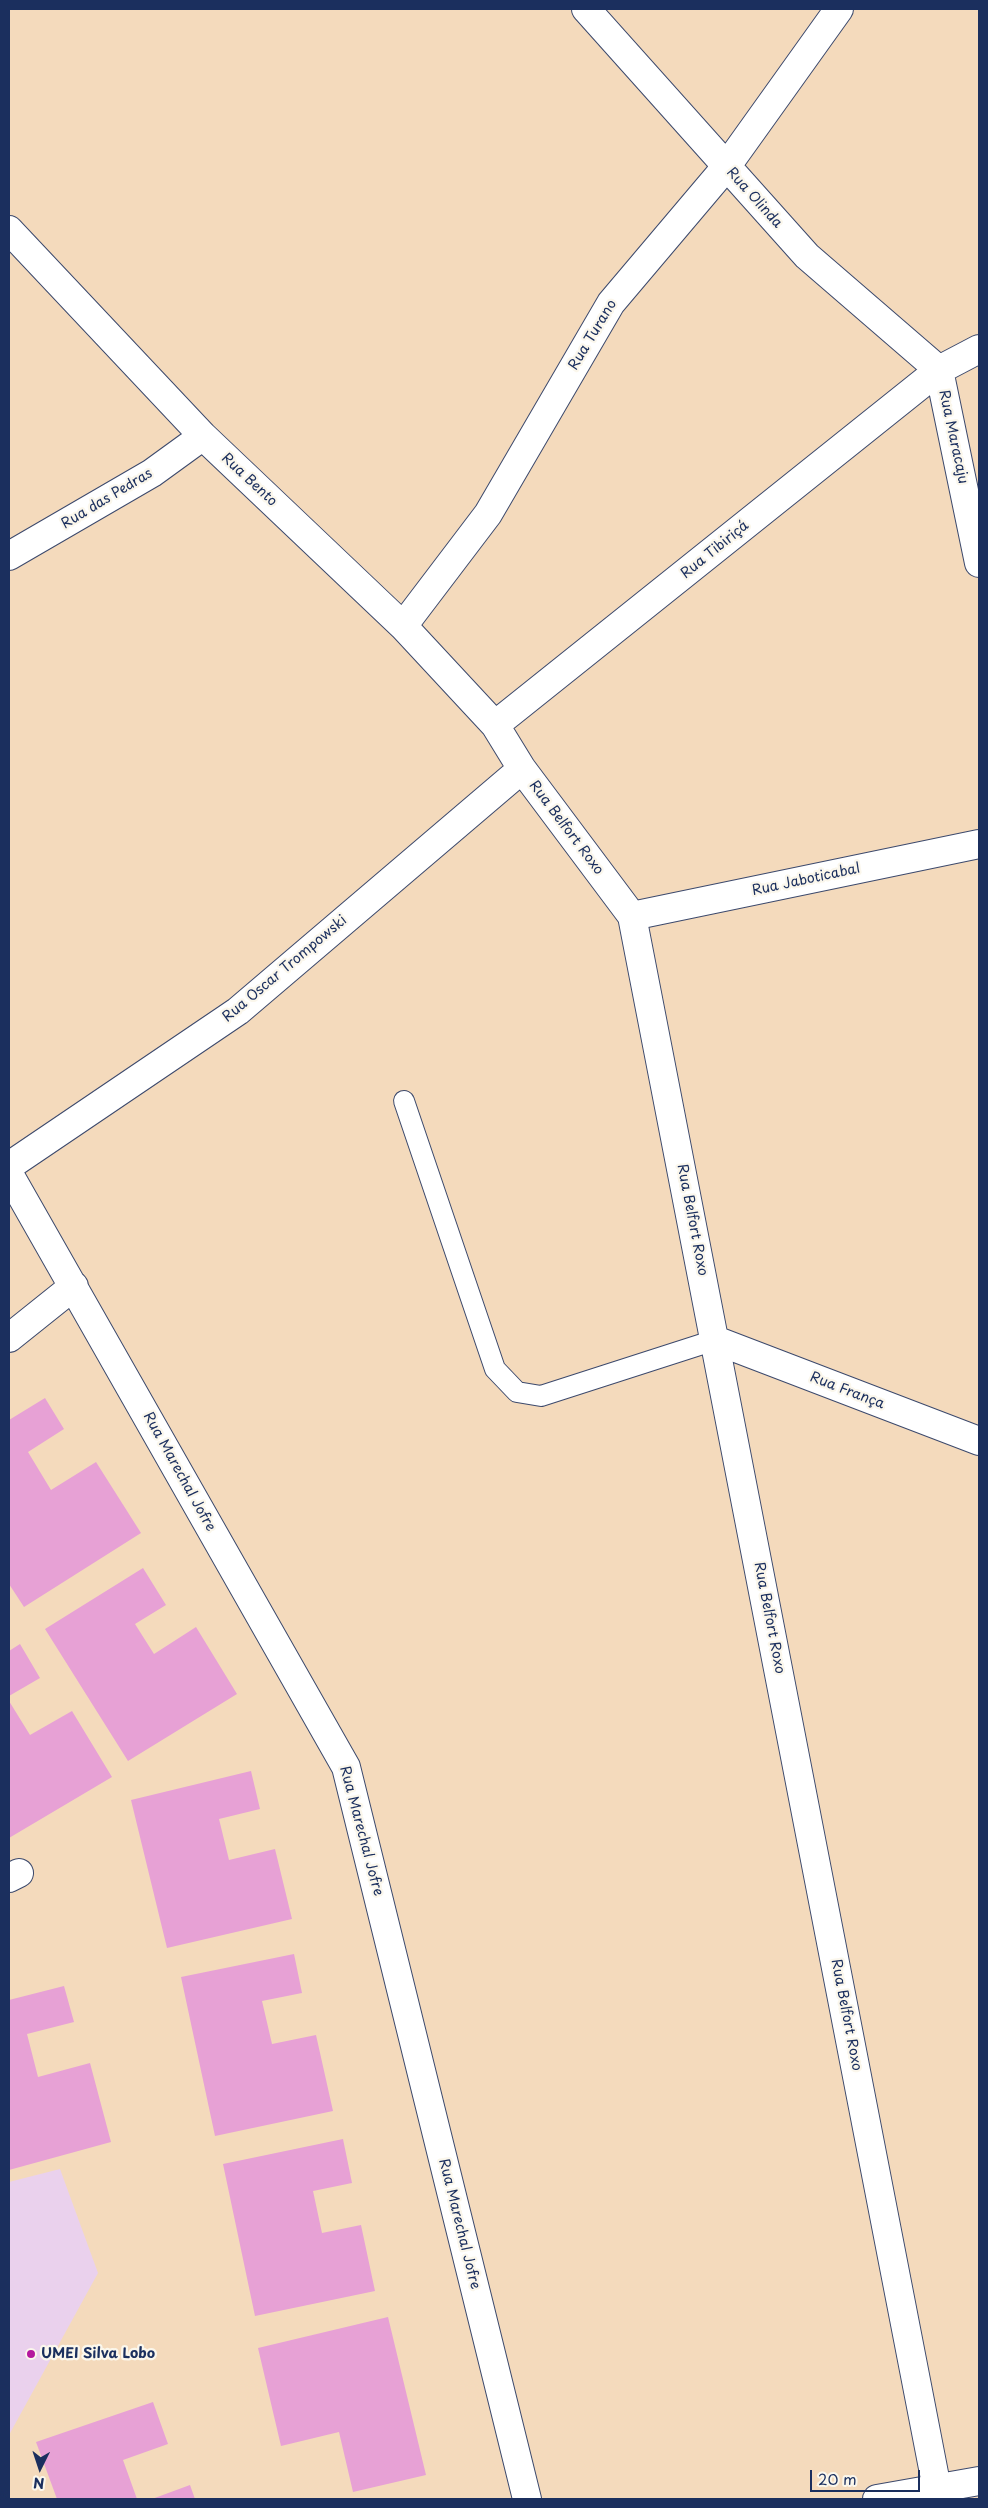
<!DOCTYPE html>
<meta charset="utf-8">
<style>
body{margin:0}
#map{position:relative;width:988px;height:2508px;overflow:hidden;background:#f4dabc;font-family:"Playpen Sans",sans-serif}
canvas{display:block}
.frame{position:absolute;inset:0;border:10px solid #1b2f5e;pointer-events:none}
.north{position:absolute;left:15px;top:2443px;width:50px;height:50px;-webkit-text-stroke:4px #fbf7ec;paint-order:stroke;rotate:184deg;font-size:14px;font-weight:700;line-height:20px;text-align:center;color:#1b2f5e}
.north::after{content:'';display:block;margin:auto;width:18px;height:22px;background:#1b2f5e;clip-path:polygon(50% 0,100% 100%,50% 72%,0 100%)}
.scale{position:absolute;left:810px;top:2470px;width:110px;height:22px;box-sizing:border-box;border:2px solid #1b2f5e;border-top:0;padding-left:6px;font-size:15px;line-height:18px;white-space:nowrap;color:#1b2f5e;-webkit-text-stroke:4px #fbf7ec;paint-order:stroke}
</style>
<div id="map">
<canvas width="988" height="2508"></canvas>
<div class="frame"></div>
<div class="north">N</div>
<div class="scale">20 m</div>
</div>
<script>
const ctx = document.querySelector('canvas').getContext('2d');
ctx.lineJoin = 'round';
function paint(path, color) {
  ctx.fillStyle = color;
  ctx.fill(path, 'evenodd');
}
function poly(rows) {
  const path = new Path2D();
  for (const r of rows) {
    path.moveTo(r[0], r[1]);
    for (let i = 2; i < r.length; i += 2) path.lineTo(r[i], r[i + 1]);
  }
  return path;
}
function strokePath(path, color, width, dash) {
  ctx.strokeStyle = color;
  ctx.lineWidth = width;
  ctx.lineCap = dash ? 'butt' : 'round';
  ctx.setLineDash(dash || []);
  ctx.stroke(path);
}
function label(font, color, halo, rows, align = 'center') {
  ctx.font = font + ' "Playpen Sans",sans-serif';
  ctx.lineWidth = 4.5;
  ctx.setLineDash([]);
  ctx.textBaseline = 'middle';
  ctx.strokeStyle = halo;
  ctx.fillStyle = color;
  for (const [text, x, y, turn = 0] of rows) {
    ctx.save();
    ctx.translate(x, y);
    ctx.rotate((+turn || 0) * Math.PI / 180);
    ctx.textAlign = isNaN(turn) ? turn : align;
    if (halo) ctx.strokeText(text, 0, 0);
    ctx.fillText(text, 0, 0);
    ctx.restore();
  }
}
const built = poly([
 [60,2169,98,2273,9,2435,9,2182]
]);
const building = poly([
 [45,1398,64,1429,28,1452,51,1490,96,1462,141,1533,24,1607,9,1584,9,1420],
 [143,1568,166,1605,135,1624,154,1654,196,1627,237,1694,128,1761,45,1629],
 [20,1644,40,1678,9,1696,9,1651],
 [9,1701,30,1735,72,1711,112,1777,9,1838],
 [251,1771,260,1809,219,1819,229,1860,275,1849,292,1919,167,1948,131,1800],
 [294,1954,302,1993,262,2001,272,2044,316,2035,333,2111,215,2136,181,1977],
 [64,1986,74,2022,27,2034,38,2077,90,2063,111,2142,9,2170,9,2000],
 [343,2139,352,2183,313,2191,322,2233,361,2225,375,2291,255,2316,223,2164],
 [388,2317,426,2475,353,2492,339,2432,281,2446,258,2348],
 [153,2402,168,2444,123,2460,137,2499,57,2499,36,2442],
 [190,2485,195,2499,152,2499]
]);
const service = poly([
 [404,1101,495,1369,517,1392,541,1396,715,1340]
]);
const minor = poly([
 [586,9,807,256,939,370,979,563],
 [9,230,203,436,403,626,495,725,522,769,632,916,939,2499],
 [9,556,152,473,203,436],
 [403,626,488,514,611,303,726,167,839,9],
 [495,725,939,370,979,349],
 [632,916,979,844],
 [9,1166,238,1011,522,769],
 [9,1174,346,1767,527,2499],
 [9,1338,74,1286],
 [715,1340,979,1441],
 [9,1878,19,1873],
 [877,2499,979,2481]
]);
const markers = [
 [31,2354,5,"#b5179e"]
];
const streetNames = [
 ["Rua Olinda",754,198,48],
 ["Rua Turano",593,335,-59],
 ["Rua Maracaju",953,437,78],
 ["Rua Bento",249,480,43],
 ["Rua das Pedras",107,499,-31],
 ["Rua Tibiriçá",715,550,-39],
 ["Rua Belfort Roxo",566,828,53],
 ["Rua Jaboticabal",806,880,-12],
 ["Rua Oscar Trompowski",285,969,-40],
 ["Rua Belfort Roxo",692,1220,79],
 ["Rua França",847,1391,21],
 ["Rua Marechal Jofre",179,1472,61],
 ["Rua Belfort Roxo",769,1618,79],
 ["Rua Marechal Jofre",361,1831,75],
 ["Rua Belfort Roxo",846,2015,79],
 ["Rua Marechal Jofre",459,2224,76]
];
const poiNames = [
 ["UMEI Silva Lobo",41,2354]
];
paint(built, '#ead1ed');
paint(building, '#e7a1d5');
strokePath(service, '#3c496c', 22);
strokePath(minor, '#3c496c', 30);
strokePath(service, '#fff', 20);
strokePath(minor, '#fff', 28);
for (const [x, y, r, color] of markers) {
  const dot = new Path2D();
  dot.arc(x, y, r, 0, 2 * Math.PI);
  ctx.fillStyle = color;
  ctx.fill(dot);
  strokePath(dot, '#fbf7ec', 2);
}
label('14px', '#1b2f5e', '#fbf7ec', streetNames);
label('bold 14px', '#1b2f5e', '#fbf7ec', poiNames, 'left');
</script>
